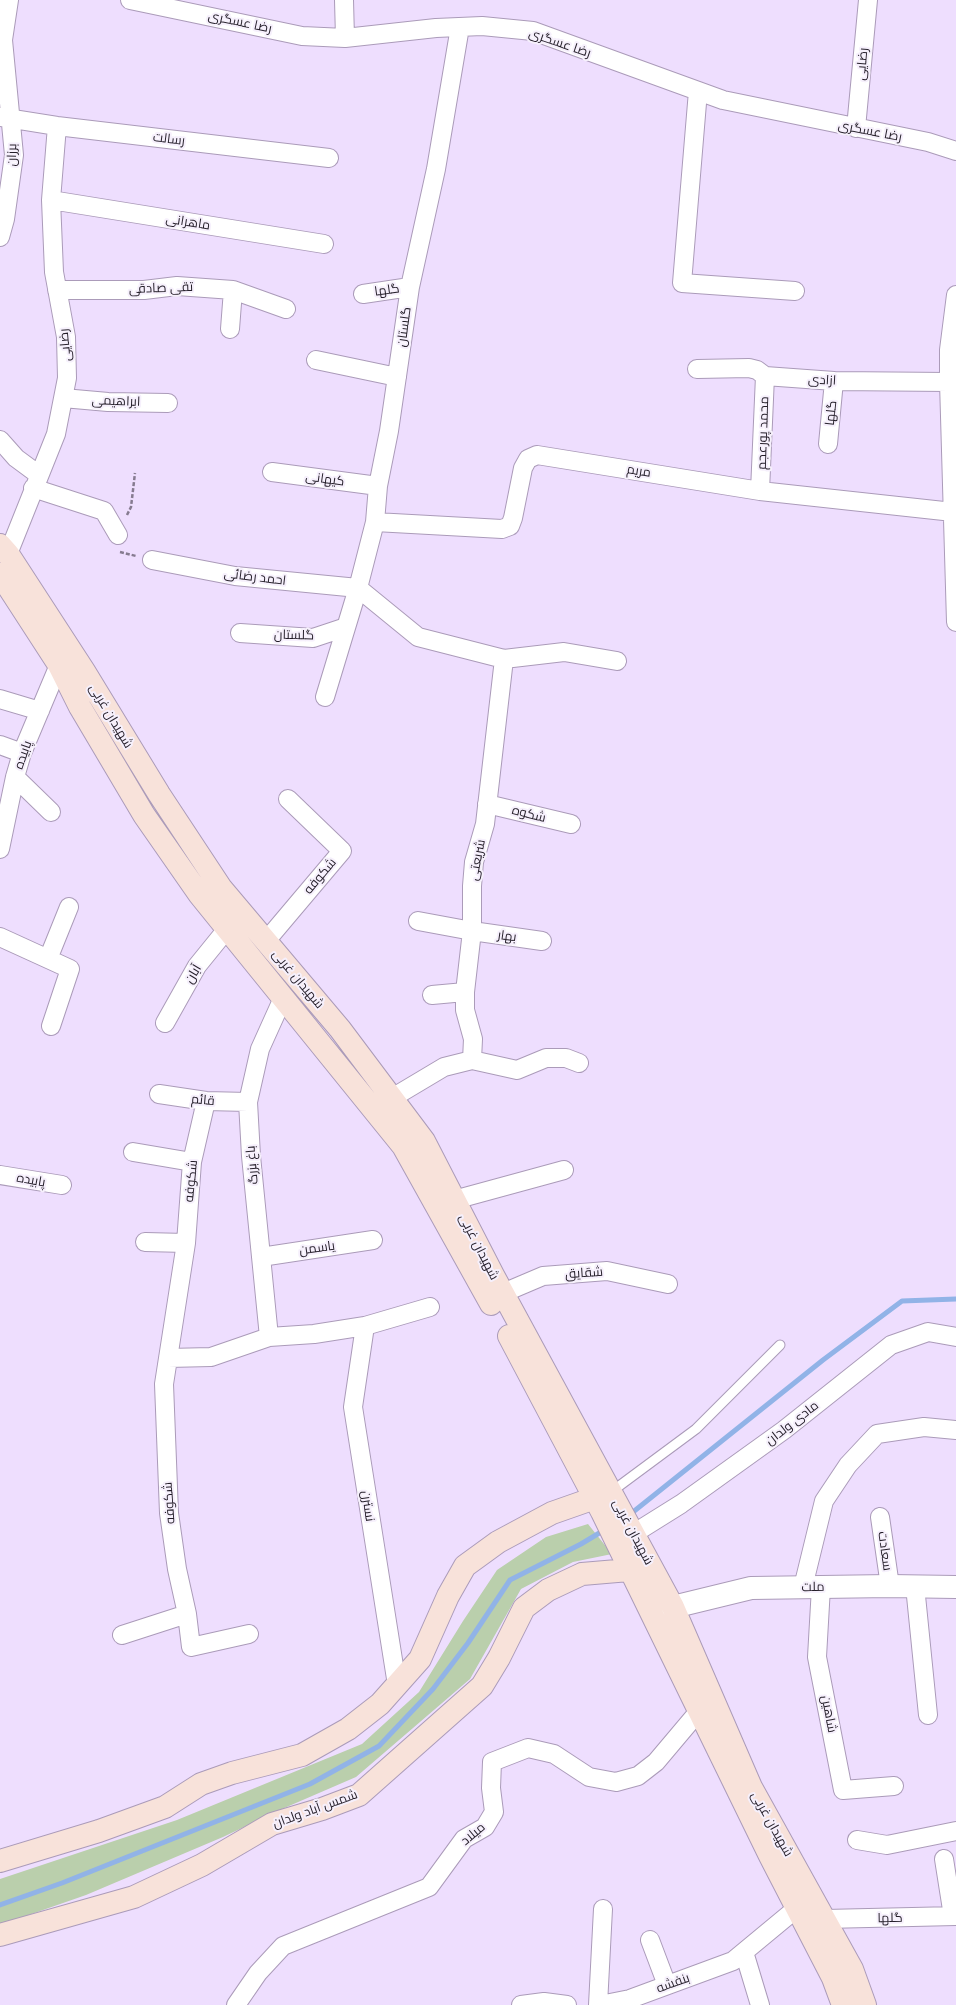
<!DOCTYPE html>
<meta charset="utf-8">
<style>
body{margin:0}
canvas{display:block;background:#eedefe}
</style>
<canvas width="956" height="2005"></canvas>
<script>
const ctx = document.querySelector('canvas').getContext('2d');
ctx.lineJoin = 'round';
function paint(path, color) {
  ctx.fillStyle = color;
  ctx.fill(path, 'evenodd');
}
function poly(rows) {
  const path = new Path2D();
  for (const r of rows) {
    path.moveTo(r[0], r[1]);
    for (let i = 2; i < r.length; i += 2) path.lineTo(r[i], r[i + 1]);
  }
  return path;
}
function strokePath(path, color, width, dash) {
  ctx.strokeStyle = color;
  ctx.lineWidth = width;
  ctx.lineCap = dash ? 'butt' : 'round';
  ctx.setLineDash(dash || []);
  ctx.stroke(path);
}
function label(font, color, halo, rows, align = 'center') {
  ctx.font = font + ' "Playfair Display",Cairo,serif';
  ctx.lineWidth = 4;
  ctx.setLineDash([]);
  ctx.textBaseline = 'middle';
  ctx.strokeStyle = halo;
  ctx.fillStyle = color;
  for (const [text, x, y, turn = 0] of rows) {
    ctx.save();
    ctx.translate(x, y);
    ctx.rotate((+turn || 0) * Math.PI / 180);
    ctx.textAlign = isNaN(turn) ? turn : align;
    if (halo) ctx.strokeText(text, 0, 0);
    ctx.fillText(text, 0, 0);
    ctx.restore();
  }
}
const green = poly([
 [588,1524,612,1554,573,1562,521,1589,470,1679,356,1777,282,1809,223,1837,86,1895,0,1925,0,1879,177,1820,362,1744,419,1692,463,1621,497,1570,546,1537]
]);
const stream = poly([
 [633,1512,823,1360,902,1301,956,1299],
 [0,1905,62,1883,310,1784,379,1746,433,1689,468,1643,510,1580,581,1544,601,1532]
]);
const path = poly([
 [127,515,131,507,135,473],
 [120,552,136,556]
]);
const service = poly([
 [611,1492,696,1429,780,1345]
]);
const minor = poly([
 [130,0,302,36,345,38,436,28,482,26,533,31,723,100,928,142,956,151],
 [344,0,345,38],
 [698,91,682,283,795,291],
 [0,117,57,126,329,158],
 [856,128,868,0],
 [51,200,324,244],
 [0,237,5,219,14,155,3,40,9,0],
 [57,290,144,290,177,286,233,290,286,309],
 [363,294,410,287],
 [956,295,949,350,949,382,956,622],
 [230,329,233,290],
 [316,360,397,377],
 [697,369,749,368,757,370,765,376,834,381,949,382],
 [63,398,108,402,168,403],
 [0,440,16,458,39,475],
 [828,444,834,381],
 [272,472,378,486],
 [33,488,104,511,118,535],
 [760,491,765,376],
 [375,522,502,529,510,526,513,518,523,468,528,459,537,455,760,491,953,512],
 [8,554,56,434,67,378,66,337,54,272,51,200,57,126],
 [152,560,235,576,358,588,418,637,504,659,564,652,617,661],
 [240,633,313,638,346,627],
 [325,697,358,588,375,522,378,486,389,431,410,287,436,169,460,27],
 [0,699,40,711],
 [0,745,22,753],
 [15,777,51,812],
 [487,804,571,824],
 [0,849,15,777,22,753,59,665],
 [418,921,472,931,542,941],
 [0,937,70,969,51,1026],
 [266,941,342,851,288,799],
 [48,959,69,907],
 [432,995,465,992],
 [165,1023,197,966,227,929],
 [472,1060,473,1039,465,1010,465,992,472,931,472,886,474,862,485,824,504,659],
 [159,1094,206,1101,248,1102],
 [392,1098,444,1067,472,1060,517,1070,546,1058,566,1058,579,1063],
 [206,1101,192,1162,186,1243,164,1384,169,1513,177,1569,187,1614,191,1647,249,1634],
 [133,1152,192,1162],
 [0,1175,62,1185],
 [454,1200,564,1170],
 [145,1242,186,1243],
 [261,1257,373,1240],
 [503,1293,543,1276,607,1271,668,1284],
 [365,1326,353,1407,397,1685],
 [269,1337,251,1156,248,1102,260,1049,283,998],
 [168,1358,211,1357,269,1337,314,1334,365,1326,430,1307],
 [880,1517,890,1586],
 [633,1534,681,1504,784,1430,891,1345,928,1332,956,1337],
 [915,1586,928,1715],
 [803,1587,824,1501,848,1465,877,1434,924,1427,956,1430],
 [821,1587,817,1657,843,1790,894,1786],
 [122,1635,187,1614],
 [857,1840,887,1845,956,1831],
 [944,1859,953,1916],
 [825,1919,956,1916],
 [650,1940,667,1985],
 [744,1952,760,2005],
 [236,2005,258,1973,283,1946,429,1887,464,1839,485,1827,494,1812,491,1788,492,1762,528,1748,554,1754,589,1777,616,1782,638,1776,656,1762,699,1711],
 [521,2005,544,2002,567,2005],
 [598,2005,603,1909],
 [600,2005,630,1999,733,1961,797,1908]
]);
const tertiary = poly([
 [655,1615,673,1607,751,1588,890,1586,956,1587]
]);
const secondary = poly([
 [0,545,8,554,84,671,159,794,221,888,340,1029,424,1141,493,1275,673,1607,751,1787,852,1969,865,2005],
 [0,574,59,665,80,707,144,815,199,894,403,1146,491,1304],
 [509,1336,602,1512,770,1856,833,1978,843,2005],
 [0,1861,99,1831,165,1807,201,1784,232,1773,302,1755,348,1729,380,1704,420,1659,448,1596,465,1566,498,1542,552,1513,609,1493],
 [0,1935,134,1897,202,1865,272,1824,322,1809,359,1795,482,1686,499,1658,524,1608,548,1590,582,1574,629,1570]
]);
const streetNames = [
 ["رضا عسگری",240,22,12],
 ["رضا عسگری",560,43,19],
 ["رضایی",862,64,-85],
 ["رضا عسگری",870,131,11],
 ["رسالت",169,139,7],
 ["برزان",12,155,-89],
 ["ماهرانی",188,222,9],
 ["تقی صادقی",161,288,-2],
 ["گلها",387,290,-8],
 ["گلستان",404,327,-82],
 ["رضایی",65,345,-95],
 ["ازادی",822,380,3],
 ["ابراهیمی",116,401,2],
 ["گلها",831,413,-84],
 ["محمد پورعجم",763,433,-88],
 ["مریم",639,471,9],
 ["کیهانی",325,479,8],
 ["احمد رضائی",255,577,7],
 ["گلستان",294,635,1],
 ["شهیدان غربی",111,716,59],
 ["پابیده",23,755,-71],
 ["شکوه",529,814,14],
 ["شریعتی",477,860,-79],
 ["شکوفه",320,876,-50],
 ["بهار",507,936,8],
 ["آبان",193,974,-59],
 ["شهیدان غربی",298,979,50],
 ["قائم",203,1100,5],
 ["باغ بزرگ",252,1165,-95],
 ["پابیده",31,1180,10],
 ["شکوفه",191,1181,-84],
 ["شهیدان غربی",479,1247,63],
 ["یاسمن",317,1248,-8],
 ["شقایق",584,1273,-4],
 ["مادی ولدان",792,1423,-38],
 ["شکوفه",169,1503,-94],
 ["نسترن",368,1506,82],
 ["شهیدان غربی",633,1532,62],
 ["سعادت",885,1551,82],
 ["ملت",813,1587,-1],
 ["شاهین",829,1714,79],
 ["شمس آباد ولدان",315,1809,-20],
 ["شهیدان غربی",772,1824,61],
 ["میلاد",473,1834,-40],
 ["گلها",890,1918,-1],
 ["بنفشه",673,1983,-20]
];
paint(green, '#bacfac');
strokePath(stream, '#91b3e7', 5);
strokePath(service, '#ab9bb9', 11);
strokePath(minor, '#ab9bb9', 20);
strokePath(tertiary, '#ab9bb9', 24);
strokePath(secondary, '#ab9bb9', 24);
strokePath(path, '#867b90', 2.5, [4, 2]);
strokePath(service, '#fff', 9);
strokePath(minor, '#fff', 18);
strokePath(tertiary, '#fff', 22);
strokePath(secondary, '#f8e2da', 22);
label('13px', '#231d28', '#f6f0fc', streetNames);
</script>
